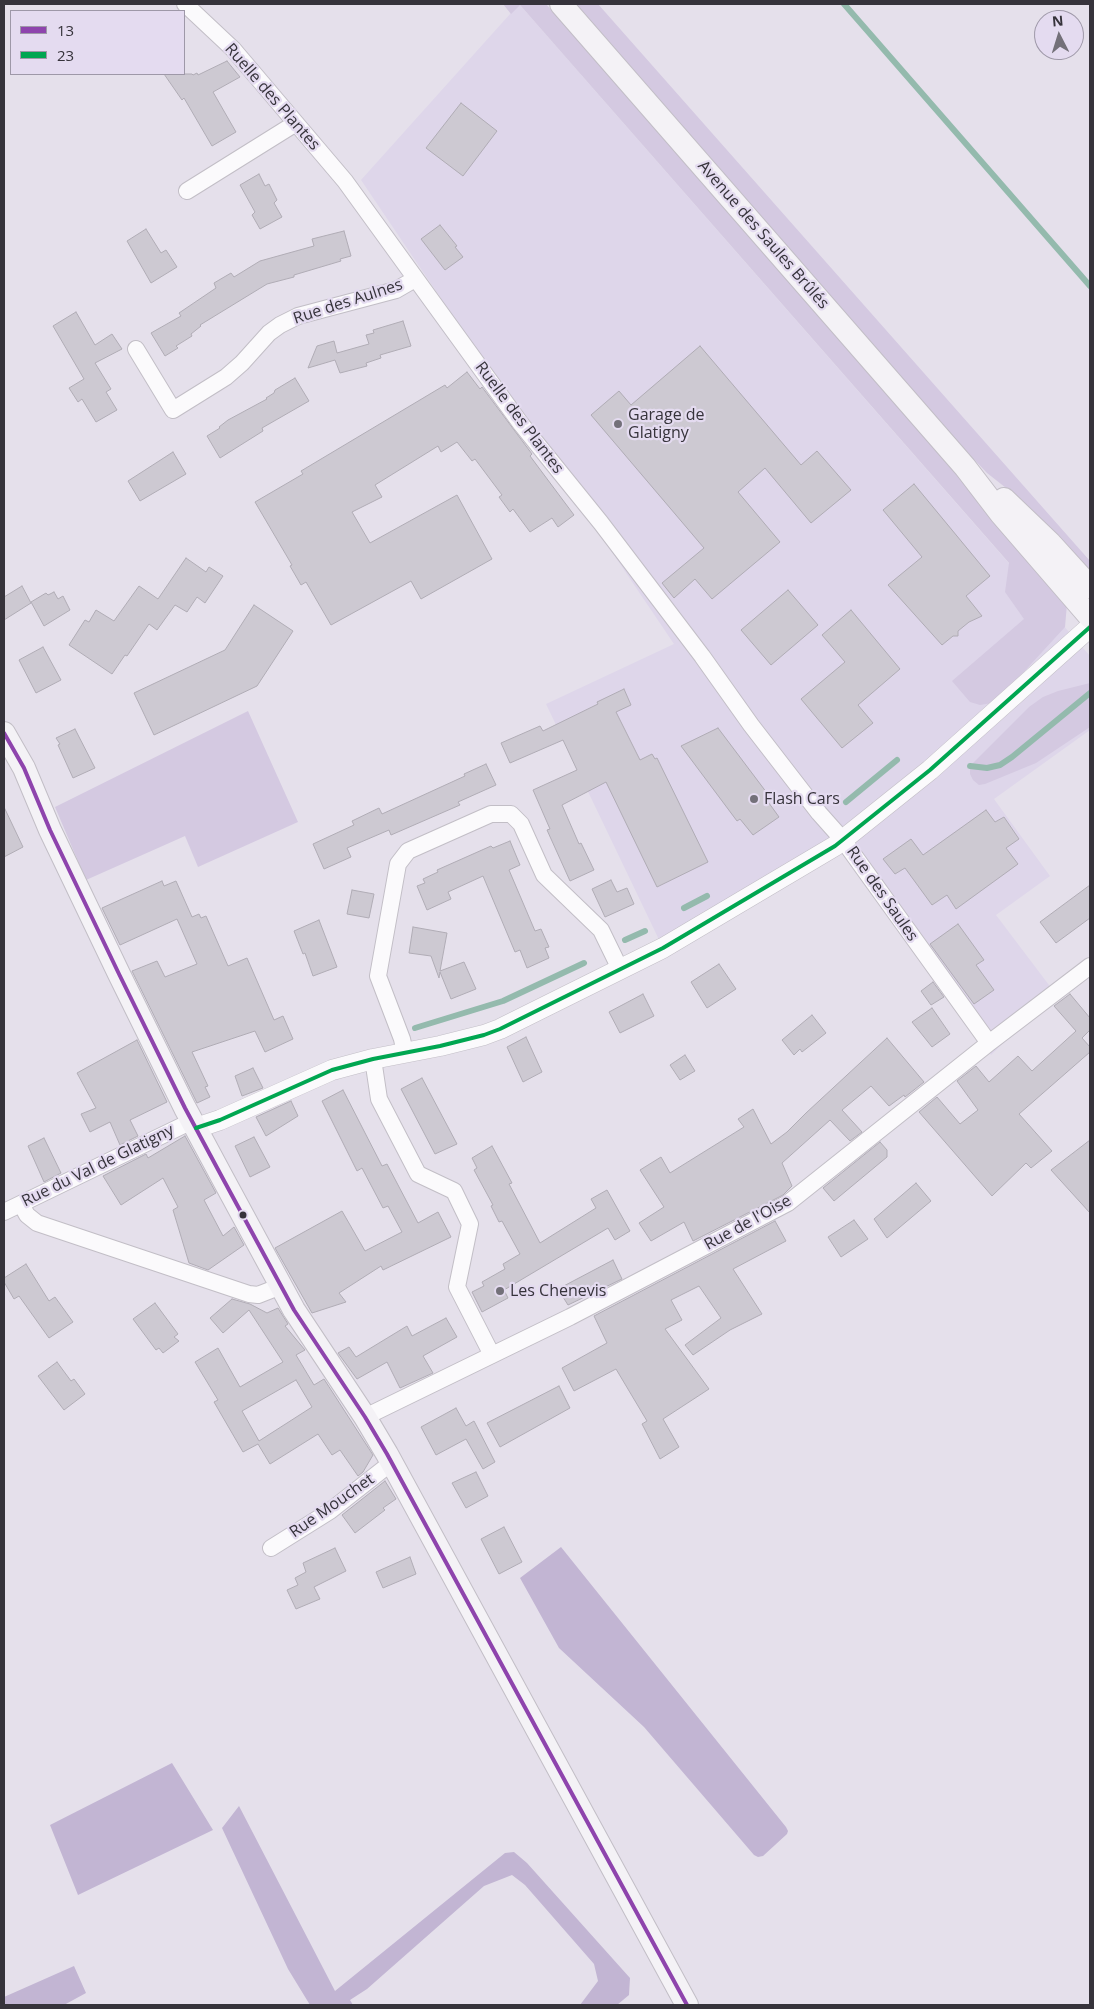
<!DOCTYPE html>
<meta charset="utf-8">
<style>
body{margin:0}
#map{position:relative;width:1094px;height:2009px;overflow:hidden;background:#e5e0eb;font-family:"Open Sans",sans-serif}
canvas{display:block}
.frame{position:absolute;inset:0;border:5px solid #36333b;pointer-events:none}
.legend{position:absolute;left:10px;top:10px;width:175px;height:65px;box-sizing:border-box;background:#e4dbf0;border:1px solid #9e98a8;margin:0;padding:6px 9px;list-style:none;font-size:15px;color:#36333b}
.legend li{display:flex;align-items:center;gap:10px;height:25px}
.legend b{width:25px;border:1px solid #9e98a8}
.north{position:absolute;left:1034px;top:10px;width:50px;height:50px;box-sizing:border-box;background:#e4dbf0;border:1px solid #9e98a8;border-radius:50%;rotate:355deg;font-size:14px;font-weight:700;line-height:20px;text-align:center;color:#36333b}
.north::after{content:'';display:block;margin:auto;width:18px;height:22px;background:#737079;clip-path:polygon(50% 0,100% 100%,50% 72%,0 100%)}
</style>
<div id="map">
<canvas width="1094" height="2009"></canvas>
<div class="frame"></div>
<ul class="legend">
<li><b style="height:6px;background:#8e44ad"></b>13</li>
<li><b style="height:6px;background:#00a651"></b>23</li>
</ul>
<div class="north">N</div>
</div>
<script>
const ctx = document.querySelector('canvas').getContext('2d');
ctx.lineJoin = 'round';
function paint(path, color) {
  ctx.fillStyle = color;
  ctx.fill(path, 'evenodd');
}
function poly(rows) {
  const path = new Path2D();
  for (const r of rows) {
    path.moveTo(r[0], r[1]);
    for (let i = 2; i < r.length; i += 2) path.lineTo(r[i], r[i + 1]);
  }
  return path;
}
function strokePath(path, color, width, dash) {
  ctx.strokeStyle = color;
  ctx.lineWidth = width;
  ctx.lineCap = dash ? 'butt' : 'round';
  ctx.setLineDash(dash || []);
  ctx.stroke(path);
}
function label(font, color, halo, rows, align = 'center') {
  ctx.font = font + ' "Open Sans",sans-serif';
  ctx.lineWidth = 4.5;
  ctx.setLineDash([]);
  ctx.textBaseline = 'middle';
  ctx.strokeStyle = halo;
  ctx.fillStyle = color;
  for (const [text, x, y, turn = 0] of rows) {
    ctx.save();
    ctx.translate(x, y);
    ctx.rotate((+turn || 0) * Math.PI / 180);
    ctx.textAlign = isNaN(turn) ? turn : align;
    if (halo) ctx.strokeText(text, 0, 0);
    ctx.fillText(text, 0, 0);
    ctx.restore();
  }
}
const built = poly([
 [519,4,1090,656,1090,730,994,799,1050,876,996,915,1055,993,991,1055,843,840,663,948,546,704,674,644,361,180]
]);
const green = poly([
 [503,4,546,4,1048,577,1067,604,1065,627,1009,688,992,703,980,705,970,702,952,681,1024,619,1005,592,1009,563,520,5,511,14],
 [576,4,598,4,1090,561,1090,579,1015,495,987,473,965,450],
 [1090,683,1090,727,1036,763,985,784,979,785,973,780,970,774,970,766,1029,707,1043,697,1058,691],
 [248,711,298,822,198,867,185,836,86,880,55,807]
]);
const forest = poly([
 [561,1547,786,1827,788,1831,787,1834,763,1856,758,1857,754,1855,644,1727,559,1648,520,1578],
 [172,1763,213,1830,78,1895,50,1825],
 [239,1806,335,1991,505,1853,514,1852,527,1863,630,1978,629,1995,617,2005,580,2005,598,1981,594,1964,525,1885,512,1875,484,1886,367,1989,350,2000,353,2005,310,2005,288,1969,222,1828],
 [74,1966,86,1993,64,2005,4,2005,4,1997]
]);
const stream = poly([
 [844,4,1090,286],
 [970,766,987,768,1000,765,1012,757,1090,693],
 [846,802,897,760],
 [684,908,707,896],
 [625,940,645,931],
 [415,1028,503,1001,584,963]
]);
const building = poly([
 [227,61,240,77,213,92,236,132,212,146,184,98,182,100,164,74,192,74,193,75,197,73,198,75,227,61],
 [461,103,497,131,463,176,426,148,461,103],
 [259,174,265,186,269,184,277,200,274,203,282,217,260,229,252,215,255,212,240,185,259,174],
 [440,225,457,246,455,247,463,257,445,270,421,239,440,225],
 [146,229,161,253,166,250,177,267,151,283,127,241,146,229],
 [344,231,351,256,340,259,341,261,294,275,294,277,267,284,200,325,201,326,191,334,192,336,176,346,178,348,165,356,151,333,181,316,179,313,216,288,214,283,231,273,234,277,260,261,314,246,312,239,344,231],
 [76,312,95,345,112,334,122,349,95,363,111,389,106,392,117,410,96,422,82,399,78,402,69,388,84,379,53,326,76,312],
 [403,321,411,346,380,355,381,358,366,363,367,366,340,373,335,360,308,368,317,346,334,341,337,353,369,344,366,335,374,333,373,330,403,321],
 [700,346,801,465,817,451,851,490,811,523,765,468,738,492,780,542,712,599,695,579,674,598,662,583,704,548,591,415,619,391,631,405,700,346],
 [467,372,480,389,482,387,532,454,530,456,574,515,558,527,552,518,530,532,513,509,510,512,499,497,502,495,475,459,472,461,457,442,441,452,438,446,375,485,382,497,352,512,370,543,457,495,492,559,421,599,411,581,331,625,306,582,301,585,290,566,292,565,255,502,303,474,301,471,445,385,447,388,467,372],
 [295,378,309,401,262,428,263,431,220,458,207,436,220,428,219,427,228,420,267,399,266,398,274,393,275,390,295,378],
 [173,452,186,474,140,501,128,481,173,452],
 [914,484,990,576,966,596,982,616,969,622,958,631,958,636,953,636,942,645,888,585,922,557,883,510,914,484],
 [186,558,206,572,209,567,223,576,205,603,197,597,187,612,175,605,157,630,149,624,127,656,125,655,112,674,69,645,85,620,89,622,96,610,114,621,139,586,158,599,186,558],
 [22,586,31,603,4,620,4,597,22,586],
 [788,590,818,625,771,665,741,630,788,590],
 [54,592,58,599,63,596,70,610,44,626,31,602,46,593,48,595,54,592],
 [254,605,293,631,257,686,154,735,134,693,225,650,254,605],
 [851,610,900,669,858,705,873,723,842,748,801,699,845,662,822,635,851,610],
 [43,647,61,680,36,693,19,660,43,647],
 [624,689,631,705,616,712,640,760,652,754,655,759,657,758,708,862,657,887,606,782,562,805,579,844,581,843,594,870,570,881,547,830,550,829,533,790,577,770,563,740,510,763,501,743,540,726,543,731,598,704,597,702,624,689],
 [718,728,770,797,766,799,779,817,753,835,740,819,737,821,681,746,718,728],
 [75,729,95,768,73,778,58,745,60,744,56,738,75,729],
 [486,764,496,785,458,802,460,805,391,835,389,830,347,848,351,857,324,869,313,844,354,825,352,821,379,808,382,814,465,776,464,774,486,764],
 [4,807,23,847,4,857,4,807],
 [986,810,995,822,1004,817,1019,839,1006,848,1018,864,956,909,947,895,932,905,905,868,895,874,883,859,911,839,923,855,986,810],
 [510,841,520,865,509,870,535,931,541,929,549,947,545,948,549,958,527,968,520,950,515,952,483,876,448,892,451,899,427,910,417,886,425,883,423,879,438,872,437,870,491,846,493,848,510,841],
 [611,880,617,892,627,888,634,904,605,917,592,889,611,880],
 [162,881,164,886,176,881,192,917,199,914,201,918,206,916,228,966,247,958,274,1020,283,1016,293,1039,265,1052,255,1031,192,1052,208,1086,205,1087,210,1097,197,1103,132,971,157,961,165,977,197,964,177,919,120,945,102,908,162,881],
 [1090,885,1090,918,1056,943,1040,922,1090,885],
 [352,890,374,894,369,918,347,914,352,890],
 [319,920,337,967,313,976,305,953,303,954,294,931,319,920],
 [958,924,984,960,976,965,994,990,974,1004,930,944,958,924],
 [413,927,447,933,440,971,464,962,476,989,451,999,440,972,439,978,431,956,409,953,413,927],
 [719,964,736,989,707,1008,691,982,719,964],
 [933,982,944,997,931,1005,921,991,933,982],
 [643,994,654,1016,620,1033,609,1012,643,994],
 [1070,994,1090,1018,1090,1030,1082,1038,1090,1047,1090,1052,1019,1114,1052,1151,1031,1168,1026,1163,992,1196,919,1112,937,1097,960,1124,978,1110,957,1081,976,1066,989,1082,1018,1056,1032,1071,1076,1031,1054,1006,1070,994],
 [932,1008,950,1034,932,1047,912,1022,932,1008],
 [812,1015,826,1033,802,1052,800,1049,794,1055,782,1040,812,1015],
 [526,1037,542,1072,523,1082,507,1047,526,1037],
 [887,1038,924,1082,905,1097,904,1095,889,1106,871,1086,842,1110,862,1132,850,1141,830,1120,782,1163,792,1186,783,1195,693,1241,684,1222,651,1241,639,1223,664,1207,640,1170,661,1157,670,1173,744,1127,738,1119,753,1109,771,1144,787,1132,806,1113,887,1038],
 [137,1040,167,1102,130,1120,138,1136,120,1145,110,1122,90,1132,81,1114,96,1108,77,1073,137,1040],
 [685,1055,695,1071,680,1080,670,1065,685,1055],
 [253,1068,263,1088,242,1096,235,1076,253,1068],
 [422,1078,457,1144,435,1154,401,1089,422,1078],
 [343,1090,382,1166,387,1164,418,1223,438,1212,451,1237,383,1270,381,1266,339,1293,346,1302,312,1313,275,1248,342,1211,365,1251,402,1232,388,1206,383,1208,362,1168,357,1171,322,1101,343,1090],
 [291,1101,298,1116,266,1136,256,1117,291,1101],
 [185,1136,216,1193,204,1200,223,1236,234,1227,244,1245,208,1270,189,1263,173,1210,178,1207,163,1178,121,1205,103,1176,146,1154,148,1158,185,1136],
 [254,1137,270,1167,250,1177,235,1146,254,1137],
 [44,1138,61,1173,44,1182,28,1146,44,1138],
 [1090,1140,1090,1213,1051,1170,1090,1140],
 [880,1142,887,1150,887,1157,834,1201,823,1188,880,1142],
 [492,1146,512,1183,509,1184,540,1243,596,1208,591,1199,607,1190,630,1231,615,1240,608,1228,504,1290,508,1298,482,1312,472,1292,484,1286,482,1282,505,1269,503,1264,520,1254,502,1221,499,1222,491,1206,493,1205,474,1170,477,1168,472,1158,492,1146],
 [916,1183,931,1201,887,1238,874,1219,916,1183],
 [854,1220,868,1239,841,1257,828,1237,854,1220],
 [775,1221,786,1241,733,1269,762,1314,730,1330,693,1355,685,1345,721,1318,699,1286,671,1300,682,1320,665,1329,709,1389,663,1419,679,1447,660,1459,642,1424,647,1421,616,1369,574,1391,562,1368,607,1343,594,1316,775,1221],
 [613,1260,622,1279,568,1305,558,1289,613,1260],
 [26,1264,49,1301,55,1297,73,1322,49,1338,19,1296,14,1299,4,1282,4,1278,26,1264],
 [232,1299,250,1304,267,1313,278,1308,288,1324,285,1326,305,1350,296,1355,314,1385,324,1379,373,1455,363,1472,358,1476,340,1450,332,1455,318,1434,270,1464,258,1444,243,1452,214,1402,218,1400,195,1362,218,1348,240,1387,283,1362,249,1310,223,1333,210,1318,232,1299],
 [296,1380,312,1407,259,1441,242,1411,296,1380],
 [155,1303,178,1334,174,1337,179,1341,163,1353,159,1348,156,1350,133,1319,155,1303],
 [446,1318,457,1337,423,1356,433,1373,400,1388,387,1362,357,1379,338,1353,349,1347,356,1357,407,1326,412,1336,446,1318],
 [57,1362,71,1381,74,1379,85,1394,64,1410,38,1376,57,1362],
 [559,1386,570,1408,500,1447,487,1423,559,1386],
 [456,1408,466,1426,474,1421,495,1462,483,1469,466,1439,436,1455,421,1427,456,1408],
 [476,1472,488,1496,466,1508,452,1483,476,1472],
 [385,1481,396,1499,383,1508,385,1510,355,1533,342,1515,385,1481],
 [504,1527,522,1562,499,1574,481,1539,504,1527],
 [335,1548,346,1571,314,1587,320,1599,296,1609,287,1590,298,1585,295,1578,306,1572,303,1563,335,1548],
 [410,1557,416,1574,383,1588,376,1572,410,1557]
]);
const minor = poly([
 [185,4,233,49,345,181,521,424,601,523,702,656,751,725,819,813,843,840,989,1043],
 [187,191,296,123],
 [136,349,173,410,226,377,242,363,269,333,280,325,298,316,396,290,415,279],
 [405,1053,402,1039,378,976,398,864,408,851,491,814,511,814,521,824,544,875,601,930,620,969],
 [373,1059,379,1099,418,1174,454,1191,470,1224,457,1287,492,1355],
 [21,1204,27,1215,37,1223,249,1294,258,1295,281,1286],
 [4,1212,192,1121],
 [365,1417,570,1317,788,1203,989,1043,1090,966],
 [271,1548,330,1511,391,1463]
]);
const tertiary = poly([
 [196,1128,220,1120,332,1070,373,1059,440,1046,484,1035,500,1029,663,948,835,846,930,770,1090,627]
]);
const secondary = poly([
 [561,4,965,467,1001,514,1090,617],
 [1004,499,1050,543,1090,587],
 [4,733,24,768,50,830,119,974,185,1108,222,1177,294,1310,365,1417,387,1454,687,2005]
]);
const bus1 = poly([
 [4,733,24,768,50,830,119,974,185,1108,222,1177,294,1310,365,1417,387,1454,687,2005]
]);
const bus2 = poly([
 [196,1128,220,1120,332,1070,373,1059,440,1046,484,1035,500,1029,663,948,835,846,930,770,1090,627]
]);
const markers = [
 [618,424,5,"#737079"],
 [754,799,5,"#737079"],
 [243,1215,4.5,"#36333b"],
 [500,1291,5,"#737079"]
];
const streetNames = [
 ["Ruelle des Plantes",272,97,49],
 ["Avenue des Saules Brûlés",763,235,49],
 ["Rue des Aulnes",348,302,-18],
 ["Ruelle des Plantes",519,418,53],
 ["Rue des Saules",882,894,55],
 ["Rue du Val de Glatigny",98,1166,-26],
 ["Rue de l'Oise",748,1223,-29],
 ["Rue Mouchet",332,1506,-35]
];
const poiNames = [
 ["Garage de",628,415],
 ["Glatigny",628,433],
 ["Flash Cars",764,799],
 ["Les Chenevis",510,1291]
];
paint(built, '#ded6ea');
paint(green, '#d4c9e1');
paint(forest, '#c2b5d3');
strokePath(stream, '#94baad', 6);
paint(building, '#cdc9d2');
strokePath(building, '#b0acb5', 1);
strokePath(minor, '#c2bec6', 18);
strokePath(tertiary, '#c2bec6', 21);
strokePath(secondary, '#c2bec6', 24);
strokePath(minor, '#fbfafc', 16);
strokePath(tertiary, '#fbfafc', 20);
strokePath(secondary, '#f4f2f6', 22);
strokePath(bus1, '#8e44ad', 4);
strokePath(bus2, '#00a651', 4);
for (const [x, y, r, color] of markers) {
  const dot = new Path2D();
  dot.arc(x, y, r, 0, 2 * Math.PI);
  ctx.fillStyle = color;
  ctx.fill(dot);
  strokePath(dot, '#e4dbf0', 2);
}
label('16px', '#36333b', '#e4dbf0', streetNames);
label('16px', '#36333b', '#e4dbf0', poiNames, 'left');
</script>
